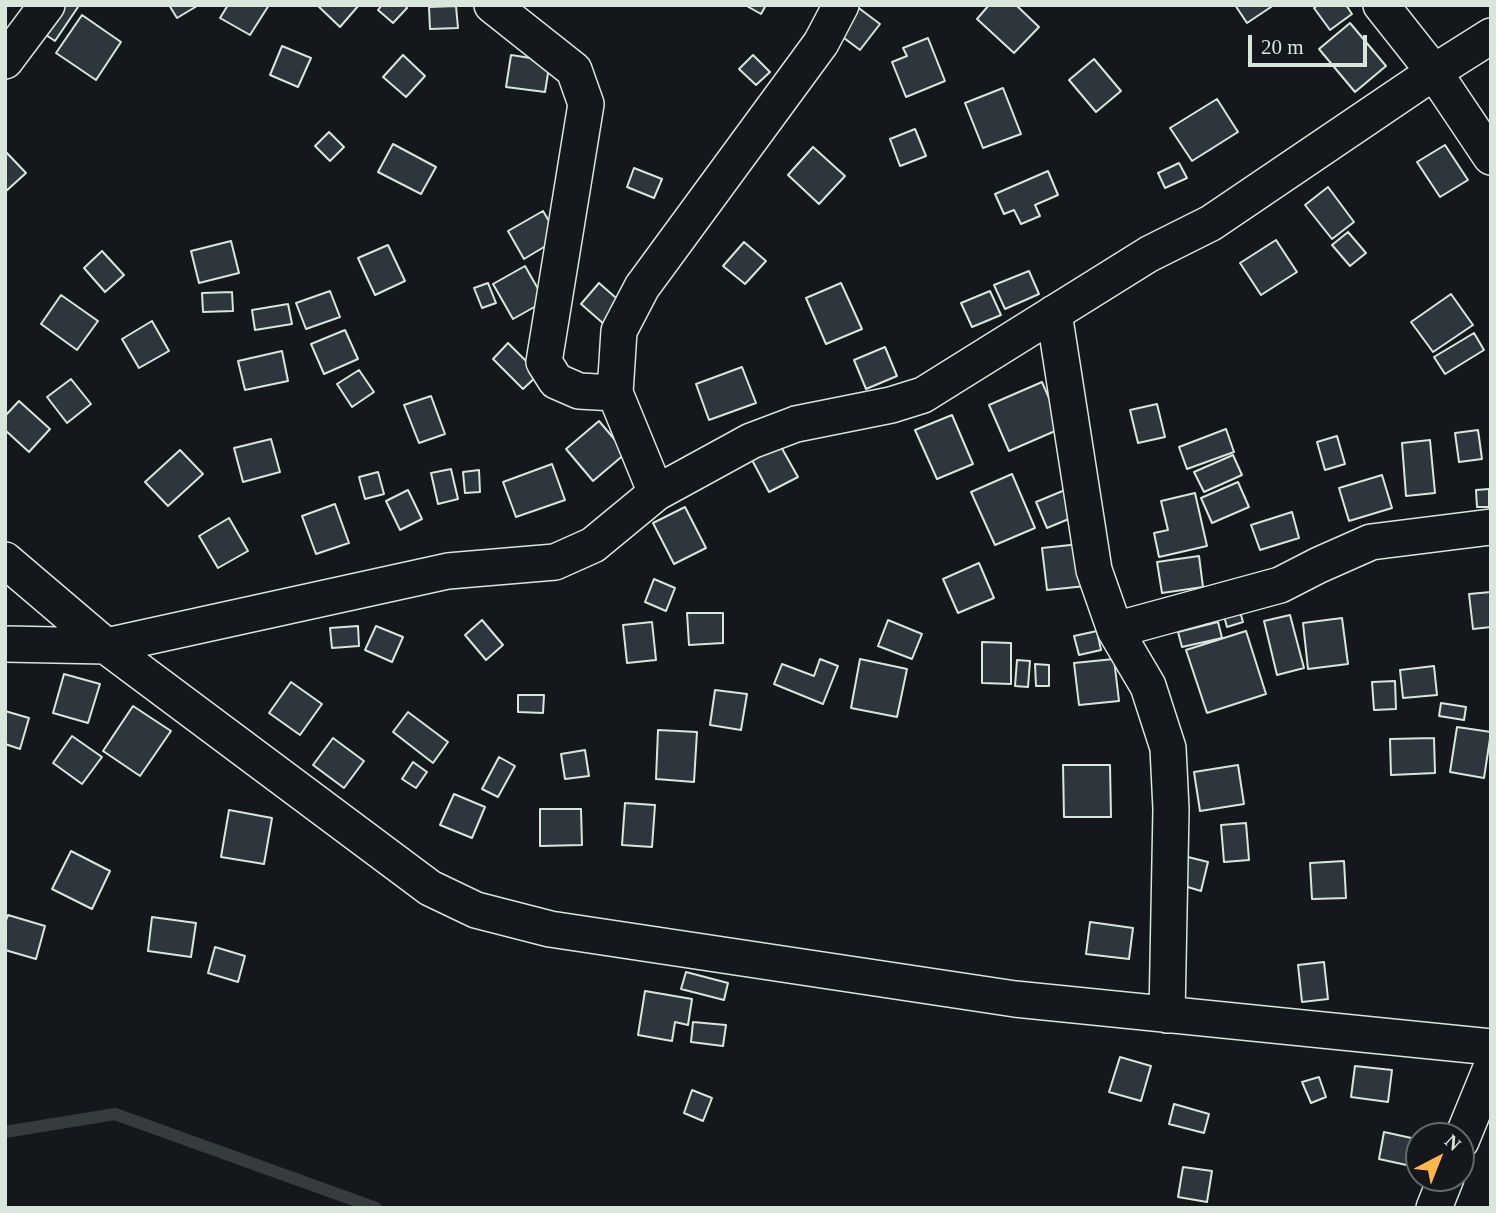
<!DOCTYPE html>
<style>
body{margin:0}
#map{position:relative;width:1496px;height:1213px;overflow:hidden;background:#14181c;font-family:"Times New Roman",serif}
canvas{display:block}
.frame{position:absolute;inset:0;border:7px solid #d8e6dc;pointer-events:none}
.north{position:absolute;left:1405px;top:1122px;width:70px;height:70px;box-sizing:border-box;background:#14181c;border:2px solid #626a69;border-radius:50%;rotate:42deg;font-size:19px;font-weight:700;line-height:28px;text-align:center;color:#d8e6dc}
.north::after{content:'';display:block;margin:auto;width:24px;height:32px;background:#ffb74d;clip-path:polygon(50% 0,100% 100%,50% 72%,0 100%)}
.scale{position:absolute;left:1248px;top:35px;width:119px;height:32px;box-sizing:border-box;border:4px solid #d8e6dc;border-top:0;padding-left:9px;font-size:21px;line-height:24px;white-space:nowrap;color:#d8e6dc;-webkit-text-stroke:5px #14181c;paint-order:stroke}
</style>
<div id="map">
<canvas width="1496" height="1213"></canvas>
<div class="frame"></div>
<div class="north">N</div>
<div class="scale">20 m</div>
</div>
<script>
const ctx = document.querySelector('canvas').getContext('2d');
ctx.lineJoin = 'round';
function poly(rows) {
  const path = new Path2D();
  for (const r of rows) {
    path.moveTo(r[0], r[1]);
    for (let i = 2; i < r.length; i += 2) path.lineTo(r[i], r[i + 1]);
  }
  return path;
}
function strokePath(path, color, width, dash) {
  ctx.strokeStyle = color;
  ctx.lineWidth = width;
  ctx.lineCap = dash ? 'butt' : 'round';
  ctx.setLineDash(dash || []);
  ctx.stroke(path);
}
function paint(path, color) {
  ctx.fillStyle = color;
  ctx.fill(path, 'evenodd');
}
const stream = poly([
 [5,1132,115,1114,376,1208]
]);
const building = poly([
 [58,5,75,5,78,7,55,41,40,31,58,5],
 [169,5,197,5,197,6,177,18,169,5],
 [228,5,269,5,250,35,220,18,228,5],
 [317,5,359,5,340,27,317,5],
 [382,5,405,5,407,8,393,23,378,10,382,5],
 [745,5,766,5,761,14,745,5],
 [989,5,1016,5,1039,27,1014,53,977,19,989,5],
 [1235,5,1274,5,1247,23,1235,5],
 [1318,5,1346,5,1352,14,1330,30,1314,8,1318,5],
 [456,6,458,28,430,29,429,7,456,6],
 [856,6,880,24,860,50,836,32,856,6],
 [82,15,121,42,96,80,56,53,82,15],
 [1350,23,1386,66,1355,92,1319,49,1350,23],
 [928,38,945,81,906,97,892,62,907,56,903,48,928,38],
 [282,46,311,58,298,87,270,75,282,46],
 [403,55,425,76,406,97,383,77,403,55],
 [511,55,550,61,545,92,506,87,511,55],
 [753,55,770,72,756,85,739,69,753,55],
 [1094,59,1121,91,1096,112,1069,80,1094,59],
 [1003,88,1021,134,983,148,965,103,1003,88],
 [1217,99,1238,132,1192,161,1170,128,1217,99],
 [915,129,926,156,900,166,890,139,915,129],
 [329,132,344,147,330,161,315,146,329,132],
 [393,144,436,167,421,194,378,172,393,144],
 [1445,145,1468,180,1440,197,1417,162,1445,145],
 [813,147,845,176,819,204,788,175,813,147],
 [5,151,26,173,5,192,5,151],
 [1179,163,1187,178,1165,188,1158,173,1179,163],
 [634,168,662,179,654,198,627,187,634,168],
 [1048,171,1058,195,1035,205,1040,216,1021,224,1014,210,1004,214,995,194,1048,171],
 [1328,187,1354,222,1332,239,1305,205,1328,187],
 [543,211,559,238,524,259,508,231,543,211],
 [1348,232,1366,253,1350,266,1332,245,1348,232],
 [1276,240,1297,272,1261,295,1240,263,1276,240],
 [231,241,239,273,199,283,191,251,231,241],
 [744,242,766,261,745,284,723,266,744,242],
 [388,245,405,281,375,295,358,258,388,245],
 [102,251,124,275,105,292,84,268,102,251],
 [525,266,545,301,513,319,493,284,525,266],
 [1029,271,1039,294,1005,309,994,285,1029,271],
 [488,283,496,303,482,308,474,288,488,283],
 [599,283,623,304,605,325,581,304,599,283],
 [841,283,862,329,826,344,806,298,841,283],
 [330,291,340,317,306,329,296,303,330,291],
 [990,291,1001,315,972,327,961,303,990,291],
 [232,292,233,311,203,312,202,293,232,292],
 [1451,294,1473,325,1433,352,1411,322,1451,294],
 [61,295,98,321,77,350,41,324,61,295],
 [288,304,292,324,255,330,252,310,288,304],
 [152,321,169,351,139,368,122,339,152,321],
 [345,330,358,359,324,374,311,344,345,330],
 [1474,333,1484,350,1445,374,1434,357,1474,333],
 [508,343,539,374,523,389,493,359,508,343],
 [885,347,897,376,866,389,854,360,885,347],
 [282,351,288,381,245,390,238,361,282,351],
 [742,367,756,403,709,420,696,384,742,367],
 [359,370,374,392,352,407,337,384,359,370],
 [71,379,91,404,67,423,47,397,71,379],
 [1042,382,1062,428,1009,451,989,405,1042,382],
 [431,396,445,434,419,443,404,405,431,396],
 [19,401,50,429,29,452,5,430,5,416,19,401],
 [1157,404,1165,437,1138,443,1130,410,1157,404],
 [952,415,973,464,937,479,915,430,952,415],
 [599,421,626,453,593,481,566,449,599,421],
 [1226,429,1234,452,1187,469,1179,447,1226,429],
 [1478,430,1482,459,1459,462,1455,433,1478,430],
 [1337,436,1345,464,1325,470,1317,442,1337,436],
 [271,439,280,472,243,482,234,448,271,439],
 [1430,440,1435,493,1406,496,1402,443,1430,440],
 [780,445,798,477,769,492,752,460,780,445],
 [180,450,203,474,168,506,145,482,180,450],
 [1233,455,1242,475,1204,492,1194,472,1233,455],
 [552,464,565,500,516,517,503,482,552,464],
 [451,469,458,499,438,504,431,473,451,469],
 [479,470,480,492,465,493,463,472,479,470],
 [378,472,384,494,365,499,359,477,378,472],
 [1012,474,1035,528,995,545,971,492,1012,474],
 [1382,475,1392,508,1349,521,1339,488,1382,475],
 [1238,482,1249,507,1212,523,1201,498,1238,482],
 [1489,489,1489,507,1477,507,1476,490,1489,489],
 [408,490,422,519,400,530,386,501,408,490],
 [1065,490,1076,516,1047,528,1036,502,1065,490],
 [1195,493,1207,546,1159,557,1154,533,1168,530,1161,501,1195,493],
 [335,504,349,543,316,554,302,516,335,504],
 [685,507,706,548,674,564,653,523,685,507],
 [1292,512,1299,538,1260,550,1251,525,1292,512],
 [229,518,248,551,218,568,199,536,229,518],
 [1080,544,1086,586,1047,590,1042,548,1080,544],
 [1199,556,1203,587,1162,593,1157,562,1199,556],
 [979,563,994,598,958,613,943,579,979,563],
 [654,579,675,588,666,611,645,602,654,579],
 [1491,592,1491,627,1473,629,1469,594,1491,592],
 [1237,601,1243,622,1227,627,1221,605,1237,601],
 [687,613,723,613,723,643,689,645,687,613],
 [1290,615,1304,668,1277,675,1264,621,1290,615],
 [1342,618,1348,664,1308,669,1303,623,1342,618],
 [482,620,503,645,486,660,465,635,482,620],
 [888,620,922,634,912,659,878,646,888,620],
 [652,622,656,660,627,663,623,625,652,622],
 [1218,622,1222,638,1182,647,1178,632,1218,622],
 [358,626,359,646,332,648,330,628,358,626],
 [376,626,403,637,392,662,365,650,376,626],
 [1097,631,1101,650,1079,655,1074,636,1097,631],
 [1246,631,1266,694,1207,713,1186,650,1246,631],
 [982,642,1011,643,1011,684,982,683,982,642],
 [820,659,838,666,823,704,774,684,782,664,814,676,820,659],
 [860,659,907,669,897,717,851,708,860,659],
 [1114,659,1119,701,1079,705,1074,663,1114,659],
 [1017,660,1030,661,1028,687,1015,686,1017,660],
 [1035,664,1049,665,1049,686,1036,686,1035,664],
 [1434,666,1437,695,1403,698,1400,670,1434,666],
 [64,674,100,684,88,723,53,713,64,674],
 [1395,681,1396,709,1374,710,1372,682,1395,681],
 [291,682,322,704,300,735,269,713,291,682],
 [715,690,747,694,741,730,710,725,715,690],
 [518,695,544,695,543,713,518,712,518,695],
 [1441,703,1466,707,1464,720,1439,716,1441,703],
 [133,706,171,731,140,776,103,751,133,706],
 [5,711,29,718,20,749,5,744,5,711],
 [408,712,448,742,433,763,393,732,408,712],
 [1457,727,1491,732,1484,778,1450,772,1457,727],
 [658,730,697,732,694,782,656,779,658,730],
 [72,736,102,757,82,784,53,763,72,736],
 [333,738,364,761,344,788,313,765,333,738],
 [1434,738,1435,773,1391,775,1390,739,1434,738],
 [585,750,589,776,565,779,561,754,585,750],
 [499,757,515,766,498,797,482,789,499,757],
 [413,762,427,772,416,788,402,779,413,762],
 [1063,765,1110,765,1111,817,1064,817,1063,765],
 [1238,765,1244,804,1200,811,1194,772,1238,765],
 [454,794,485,807,472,838,440,825,454,794],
 [625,803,655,805,652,847,622,845,625,803],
 [540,809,581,809,582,845,540,846,540,809],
 [229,810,272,818,264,864,221,857,229,810],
 [1246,823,1249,860,1224,862,1221,825,1246,823],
 [71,851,110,871,92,909,52,889,71,851],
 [1188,857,1208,862,1201,891,1181,885,1188,857],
 [1344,861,1346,898,1312,899,1310,863,1344,861],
 [8,915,45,926,36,959,5,950,5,923,8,915],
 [152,917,196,923,191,957,148,951,152,917],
 [1090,922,1133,928,1129,959,1086,954,1090,922],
 [215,947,245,956,238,982,208,973,215,947],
 [1324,962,1328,999,1302,1002,1298,965,1324,962],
 [686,972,728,983,724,1000,681,989,686,972],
 [645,991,692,999,688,1025,675,1022,672,1041,638,1035,645,991],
 [693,1022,726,1025,723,1046,691,1042,693,1022],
 [1120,1057,1151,1066,1141,1101,1109,1092,1120,1057],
 [1355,1066,1392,1070,1388,1102,1351,1097,1355,1066],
 [1319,1077,1326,1097,1311,1103,1302,1082,1319,1077],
 [692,1090,712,1098,703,1121,684,1113,692,1090],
 [1174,1104,1209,1114,1204,1133,1169,1124,1174,1104],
 [1384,1132,1416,1139,1411,1166,1379,1159,1384,1132],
 [1183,1167,1212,1171,1207,1202,1178,1197,1183,1167]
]);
const minor = poly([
 [492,5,574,70,586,104,544,362,556,381,579,391,615,393],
 [1381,5,1434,72,1491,157],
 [5,61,47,5],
 [1054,313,1094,570,1115,630,1148,686,1168,748,1171,809,1167,1015],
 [656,493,615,393,619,331,642,287,821,43,841,5],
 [5,560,106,646,430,888,476,910,550,929,1015,999,1491,1047],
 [1115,630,1280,585,1319,565,1371,542,1491,527],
 [5,644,106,646,448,571,555,562,593,545,656,493,751,441,796,424,891,405,923,395,1149,254,1211,223,1434,72,1491,36],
 [1461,1141,1491,1068],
 [1434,1208,1446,1178]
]);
strokePath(stream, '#363b3e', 12);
paint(building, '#2c363c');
strokePath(building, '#d8e6dc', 2);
strokePath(minor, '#d8e6dc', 38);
strokePath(minor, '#14181c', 35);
</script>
